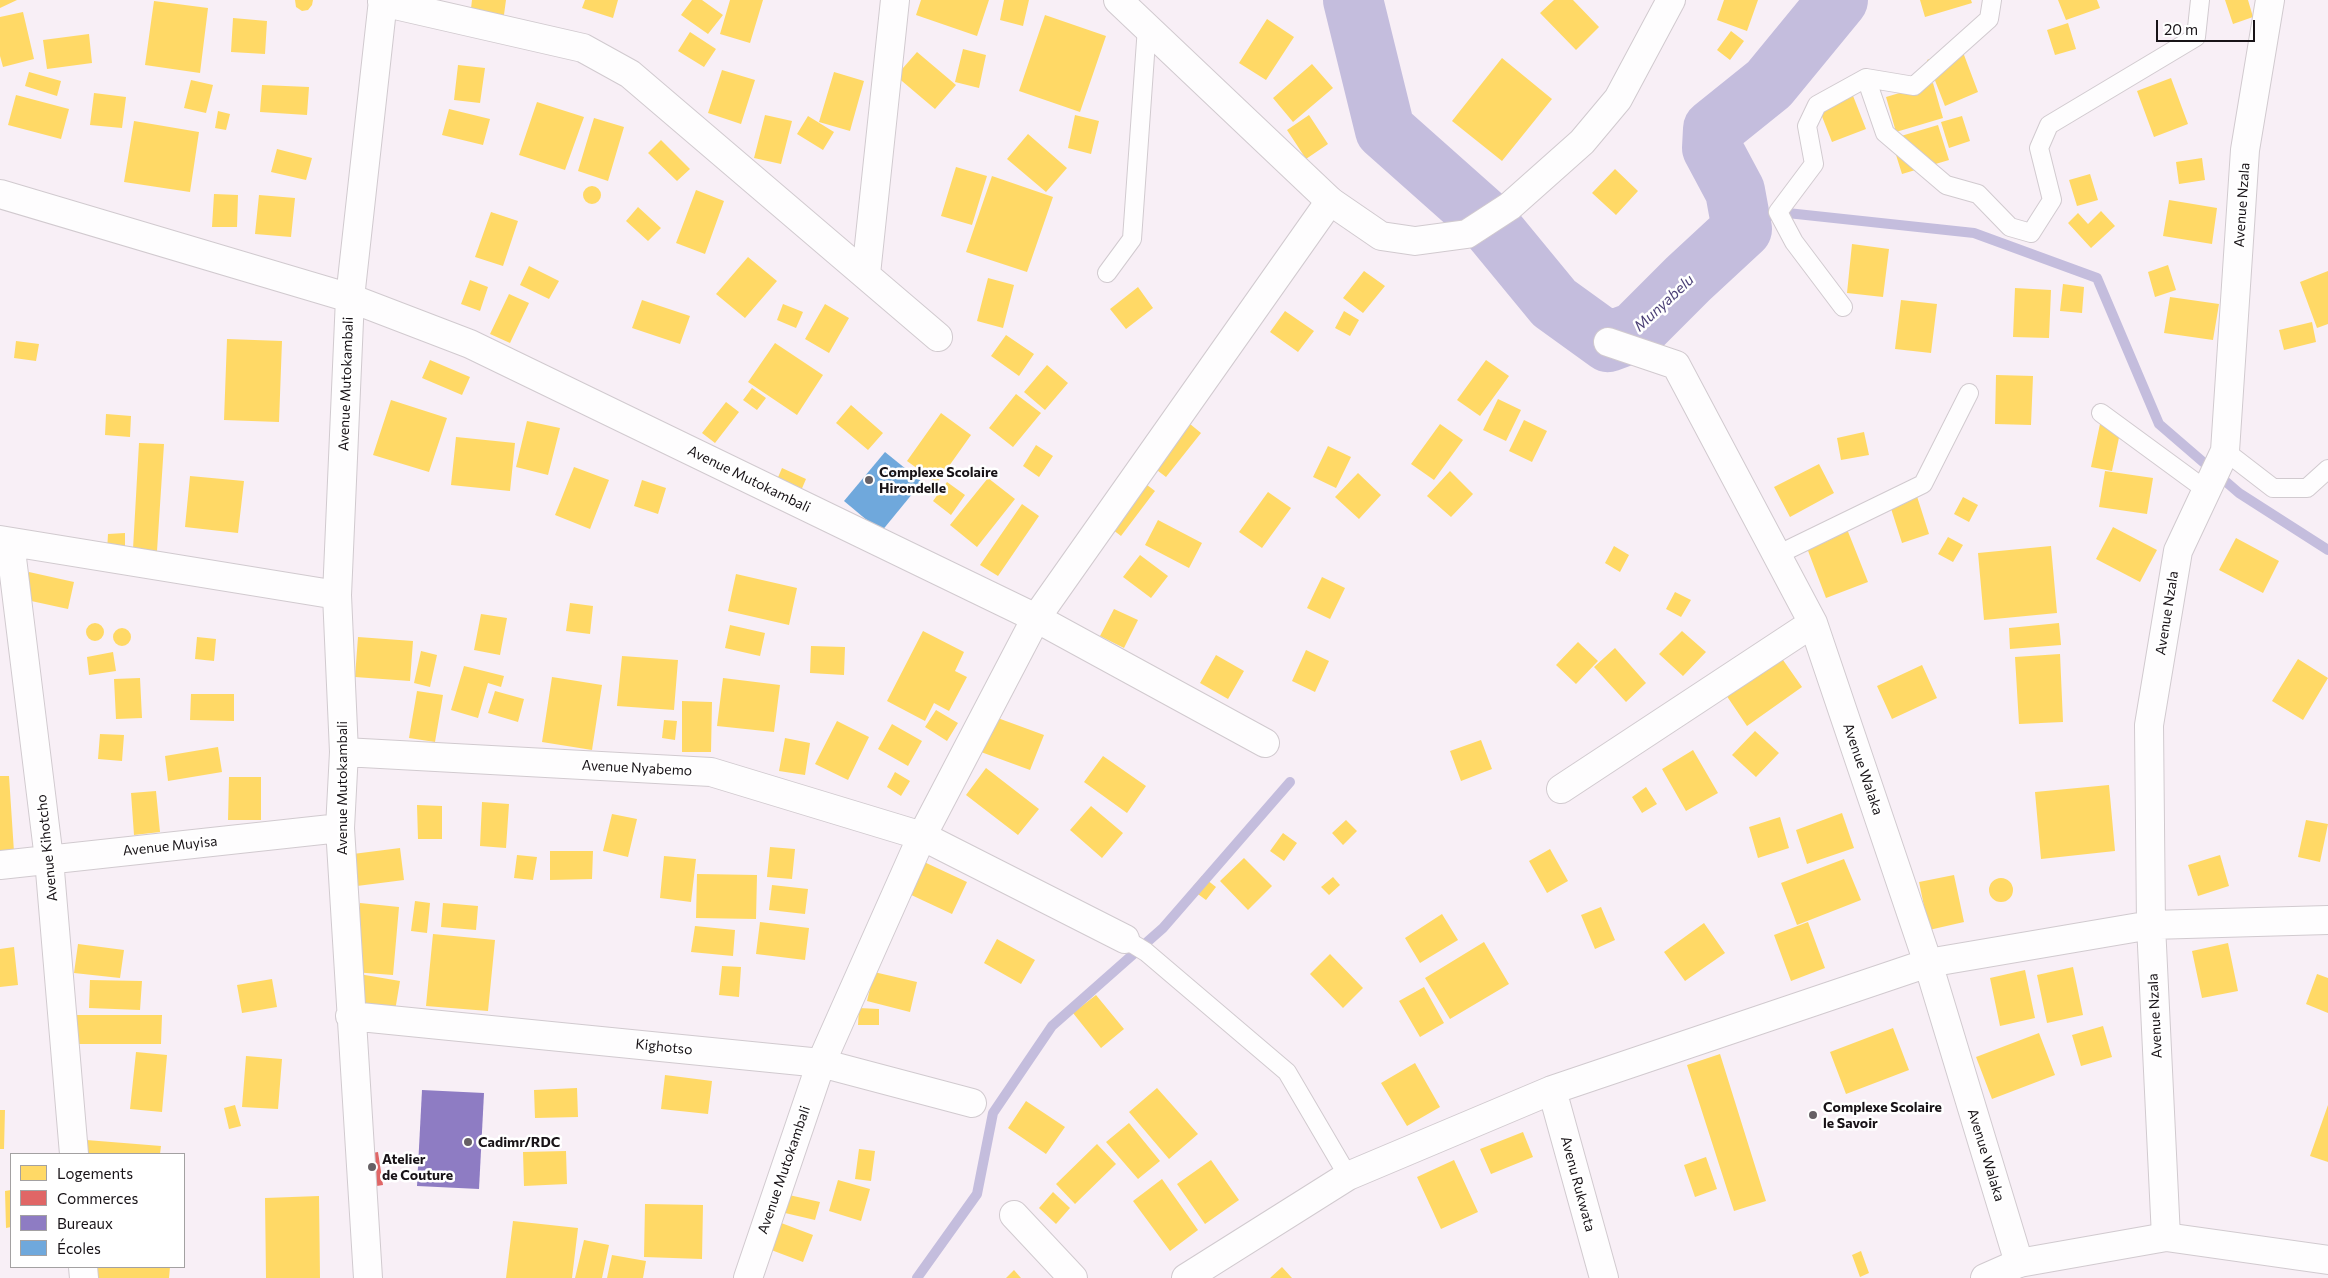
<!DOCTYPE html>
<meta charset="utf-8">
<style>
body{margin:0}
#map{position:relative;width:2328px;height:1278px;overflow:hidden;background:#f8eff6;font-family:Commissioner,sans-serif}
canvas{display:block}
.legend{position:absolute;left:10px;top:1153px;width:175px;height:115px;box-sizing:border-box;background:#fff;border:1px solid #a3a1a2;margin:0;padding:6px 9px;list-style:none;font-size:15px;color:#181317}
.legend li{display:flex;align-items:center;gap:10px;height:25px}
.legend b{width:25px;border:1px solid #a3a1a2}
.scale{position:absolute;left:2156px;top:20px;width:99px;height:22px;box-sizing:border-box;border:2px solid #181317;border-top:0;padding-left:6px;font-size:15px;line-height:18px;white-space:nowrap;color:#181317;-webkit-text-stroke:4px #fff;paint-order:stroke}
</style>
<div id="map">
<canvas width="2328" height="1278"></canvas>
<ul class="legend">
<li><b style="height:14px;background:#ffd966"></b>Logements</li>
<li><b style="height:14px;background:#e06666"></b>Commerces</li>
<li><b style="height:14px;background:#8e7cc3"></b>Bureaux</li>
<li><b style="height:14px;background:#6fa8dc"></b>Écoles</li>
</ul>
<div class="scale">20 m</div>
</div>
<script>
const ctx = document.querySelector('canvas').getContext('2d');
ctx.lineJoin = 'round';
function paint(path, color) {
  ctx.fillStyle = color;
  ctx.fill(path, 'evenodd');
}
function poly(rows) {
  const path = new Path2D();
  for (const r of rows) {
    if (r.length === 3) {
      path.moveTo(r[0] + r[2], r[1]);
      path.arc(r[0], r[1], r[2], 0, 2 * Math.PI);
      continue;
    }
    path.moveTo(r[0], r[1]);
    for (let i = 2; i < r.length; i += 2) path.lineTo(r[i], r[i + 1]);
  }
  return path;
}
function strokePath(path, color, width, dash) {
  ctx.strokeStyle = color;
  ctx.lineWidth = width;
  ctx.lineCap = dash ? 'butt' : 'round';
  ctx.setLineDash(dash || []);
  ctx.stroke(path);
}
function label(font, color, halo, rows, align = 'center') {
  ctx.font = font + ' Commissioner,sans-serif';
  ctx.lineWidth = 5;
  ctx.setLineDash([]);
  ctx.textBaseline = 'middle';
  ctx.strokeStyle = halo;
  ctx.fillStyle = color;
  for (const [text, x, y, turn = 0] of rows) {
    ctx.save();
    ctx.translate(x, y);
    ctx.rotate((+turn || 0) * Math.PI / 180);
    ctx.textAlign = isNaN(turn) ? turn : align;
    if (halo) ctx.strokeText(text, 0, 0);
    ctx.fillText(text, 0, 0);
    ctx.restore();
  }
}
const homes = poly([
 [0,0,17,0,0,8],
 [295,0,313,0,312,5,308,10,302,11,296,7],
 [472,0,506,0,503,22,470,17],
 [585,0,618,0,613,18,582,8],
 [692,0,702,0,723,15,708,34,681,15],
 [730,0,763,0,750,43,720,34],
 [921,0,989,0,977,36,916,15],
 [1004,0,1029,0,1023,26,1000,20],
 [1554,0,1573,0,1599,27,1576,50,1540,13],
 [1724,0,1758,0,1747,31,1717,20],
 [1920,0,1971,0,1972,3,1925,17],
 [2058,0,2097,0,2100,8,2066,20],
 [2225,0,2248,0,2253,17,2233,24],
 [154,1,208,8,200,73,145,65],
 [23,12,34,59,3,67,0,56,0,17],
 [1045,15,1106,36,1080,112,1019,91],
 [233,18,267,21,265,54,231,52],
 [1267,19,1294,37,1266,80,1239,63],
 [2068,23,2076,49,2055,55,2047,30],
 [1731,31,1744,41,1730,60,1717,50],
 [690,32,716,49,704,67,678,51],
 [89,34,92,63,47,69,43,40],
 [1961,47,1978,92,1945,106,1927,60],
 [963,49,986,55,979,88,955,82],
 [917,52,956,85,935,109,896,76],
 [1502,58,1552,99,1502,161,1452,121],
 [1312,64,1333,88,1293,122,1273,98],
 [458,65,485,68,480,103,454,100],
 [722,70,755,80,741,124,708,113],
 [29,72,61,81,57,96,25,86],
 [834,72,864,81,850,131,819,122],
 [2171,78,2188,124,2154,137,2137,91],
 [191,80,213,85,206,113,184,108],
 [1848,83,1866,129,1832,142,1814,96],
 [1933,83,1943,118,1896,132,1886,97],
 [262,85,309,87,307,115,260,112],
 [94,93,126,97,122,128,90,125],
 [16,95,69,109,61,139,8,125],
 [537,102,584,117,565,170,519,155],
 [449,109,490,119,483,145,442,135],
 [218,111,230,114,226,130,215,128],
 [765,115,792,121,781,164,754,158],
 [1075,115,1099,121,1091,154,1068,148],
 [1309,115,1328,144,1306,159,1287,130],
 [808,116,834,132,823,150,797,134],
 [1962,116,1970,141,1949,148,1941,122],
 [594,118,624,127,608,181,578,171],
 [134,121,199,132,190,192,124,182],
 [1938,125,1949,160,1902,174,1891,139],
 [1028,134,1067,168,1046,192,1007,159],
 [661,140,690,169,677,181,648,153],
 [277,149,312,158,306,180,271,172],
 [2202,158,2205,180,2179,184,2176,162],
 [956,167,987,176,972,225,941,216],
 [1615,169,1638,191,1616,215,1592,193],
 [2090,174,2098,200,2077,206,2069,180],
 [992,176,1053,197,1027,272,966,252],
 [592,195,9],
 [696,190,724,201,705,254,676,243],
 [214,194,238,195,237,227,212,227],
 [259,195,295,198,291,237,255,234],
 [2169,200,2217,208,2212,244,2163,236],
 [638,207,661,228,648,241,626,221],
 [2101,211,2115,226,2091,248,2068,223,2078,213,2088,224],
 [491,212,518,221,503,266,475,257],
 [1852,244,1889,249,1883,297,1847,293],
 [748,257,777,281,745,318,716,294],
 [2168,265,2176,290,2155,297,2148,272],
 [529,266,559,281,549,299,520,285],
 [1364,271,1385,286,1363,313,1343,298],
 [2328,271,2328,324,2317,328,2300,282],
 [988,278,1014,285,1003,328,977,321],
 [470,280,488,287,480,311,461,304],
 [2063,284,2084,287,2082,313,2060,311],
 [1138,287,1153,308,1126,329,1110,309],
 [2015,288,2051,290,2049,338,2013,337],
 [509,294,529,303,510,343,490,334],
 [2170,297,2219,304,2213,340,2164,333],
 [642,300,690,316,680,344,632,328],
 [1901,300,1937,304,1931,353,1895,349],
 [783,304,803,312,796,328,777,320],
 [825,304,849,318,829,353,805,339],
 [1285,311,1314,331,1298,352,1270,332],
 [1344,311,1359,320,1350,336,1335,328],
 [2312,322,2316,342,2284,350,2279,330],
 [1006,335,1034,354,1019,376,991,356],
 [227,339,282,341,279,422,224,420],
 [16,341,39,344,36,361,14,358],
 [775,343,823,375,797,415,748,382],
 [430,360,470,377,462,395,422,378],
 [1486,360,1509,376,1480,416,1457,400],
 [1047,365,1068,383,1045,410,1024,392],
 [1996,375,2033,376,2031,425,1995,424],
 [752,388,766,398,757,410,743,400],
 [1016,394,1041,413,1013,447,989,428],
 [1498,399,1521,410,1506,441,1483,430],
 [391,400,447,418,429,472,373,455],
 [726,402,739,412,715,443,702,433],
 [851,405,883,433,868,450,836,423],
 [941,413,971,435,937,483,907,461],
 [106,414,131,416,130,437,105,435],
 [1184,419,1201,433,1166,477,1149,464],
 [1524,420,1547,431,1532,462,1509,451],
 [527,421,560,428,548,475,516,467],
 [1440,424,1463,440,1434,480,1411,464],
 [2100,424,2121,428,2112,471,2091,467],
 [1864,432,1869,455,1841,460,1837,438],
 [456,437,515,443,510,491,451,485],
 [139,443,164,444,157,551,133,549],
 [1036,445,1053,456,1039,477,1023,466],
 [1328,446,1351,457,1336,488,1313,477],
 [1819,464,1834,493,1790,517,1774,487],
 [574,467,609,480,590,529,555,515],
 [782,468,806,479,800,493,776,482],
 [1450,471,1473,494,1451,517,1427,496],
 [2105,471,2153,478,2147,514,2099,507],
 [1358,473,1381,495,1359,519,1335,497],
 [190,476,244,481,238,533,185,527],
 [988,478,1015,499,977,547,950,525],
 [1138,478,1155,491,1121,536,1104,523],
 [642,480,666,488,658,514,634,506],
 [947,482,965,495,951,515,933,501],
 [1914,487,1929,534,1902,543,1887,496],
 [1268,492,1291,508,1262,548,1239,532],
 [1963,497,1978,505,1969,522,1954,514],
 [1022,504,1039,516,998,576,980,565],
 [1843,519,1868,582,1826,598,1802,535],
 [1158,520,1202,543,1189,568,1145,545],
 [2113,527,2157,550,2140,582,2096,559],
 [125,533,125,551,107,551,108,534],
 [1948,537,1963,545,1953,562,1938,554],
 [2236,538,2279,561,2263,593,2219,570],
 [1614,546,1629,555,1620,572,1605,563],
 [2051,546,2057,613,1984,620,1978,553],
 [1140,555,1168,576,1151,598,1123,577],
 [29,572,74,582,68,609,22,599],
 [736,574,797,588,789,625,728,611],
 [1322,577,1345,588,1330,619,1307,608],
 [1675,592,1691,600,1681,617,1666,609],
 [570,603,593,606,590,634,566,631],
 [1114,609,1138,620,1124,648,1100,636],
 [481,614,507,618,500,655,474,650],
 [95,632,9],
 [2059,623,2061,645,2010,649,2009,628],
 [730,625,765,633,760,656,725,648],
 [122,637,9],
 [923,631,964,652,955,671,967,677,949,711,934,703,925,721,887,701],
 [1682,631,1706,652,1683,676,1659,654],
 [197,637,216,639,214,661,195,659],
 [358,637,413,641,410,681,355,677],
 [1578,642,1598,661,1576,684,1556,665],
 [811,646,845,647,844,675,810,673],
 [1615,648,1646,683,1626,702,1594,667],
 [1306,650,1329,661,1315,692,1292,681],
 [1776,650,1802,687,1747,726,1722,689],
 [421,651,437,655,430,687,414,683],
 [113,652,116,671,89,675,87,657],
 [2060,654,2063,722,2019,724,2015,657],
 [1216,655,1244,671,1228,699,1200,683],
 [622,656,678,660,674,710,617,706],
 [2298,659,2328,678,2303,720,2272,701],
 [1922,665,1937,698,1892,719,1877,686],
 [464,666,504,676,501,687,488,683,478,718,451,710],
 [552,677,602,685,592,750,542,742],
 [140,678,142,718,116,719,114,679],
 [723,678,780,685,774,732,717,726],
 [417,691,443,695,435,742,409,738],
 [495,691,524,699,518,722,488,713],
 [191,694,234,694,234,721,190,720],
 [682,701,712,702,711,752,682,752],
 [936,710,958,723,947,741,925,727],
 [995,717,1044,735,1030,770,981,752],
 [664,720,677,721,675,740,662,738],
 [837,721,869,737,848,780,815,764],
 [892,724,922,741,908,766,878,749],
 [1755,731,1779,753,1756,777,1732,755],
 [100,734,124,735,122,761,98,759],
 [785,738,810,743,805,775,779,771],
 [1481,740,1492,769,1461,781,1450,751],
 [218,747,222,772,168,781,165,756],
 [1693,750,1718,793,1686,811,1662,769],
 [1103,756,1146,786,1127,813,1084,782],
 [986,768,1039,809,1018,835,966,795],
 [895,772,910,781,901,796,887,787],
 [0,776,9,776,14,852,0,853],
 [229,777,261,777,261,820,228,820],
 [2109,785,2115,851,2041,859,2035,792],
 [1646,787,1657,804,1642,813,1632,797],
 [156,791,160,832,134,835,131,793],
 [482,802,509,804,506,848,480,846],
 [417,805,442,806,442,839,418,839],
 [1091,806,1123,833,1102,858,1070,830],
 [1842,813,1854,848,1807,864,1796,830],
 [612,814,637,819,628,857,603,851],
 [1780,817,1789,848,1758,858,1749,827],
 [1346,820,1357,831,1343,845,1332,833],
 [2306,820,2328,824,2320,862,2298,857],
 [1283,833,1297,843,1284,861,1270,851],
 [770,847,795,849,792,879,767,877],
 [400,848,404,880,357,886,353,854],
 [1550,849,1568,881,1547,893,1529,861],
 [550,851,593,851,592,879,550,880],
 [517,855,537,857,533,880,514,878],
 [2220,855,2229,886,2198,896,2188,865],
 [664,856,696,859,691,902,660,898],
 [1244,858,1272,886,1248,910,1220,881],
 [1844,859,1861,900,1797,925,1781,883],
 [922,861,967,882,952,914,907,893],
 [697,874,757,875,756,919,696,918],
 [1954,875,1964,922,1929,930,1919,882],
 [1202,876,1216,887,1206,900,1191,889],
 [1333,877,1340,885,1329,895,1321,887],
 [2001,890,12],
 [772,885,808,889,805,914,769,910],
 [415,901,430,903,427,933,411,931],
 [360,903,399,907,393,975,353,972],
 [443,903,478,906,476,930,441,927],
 [1601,907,1615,940,1595,949,1581,915],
 [1442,914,1458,940,1420,963,1405,938],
 [760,922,809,928,805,960,756,954],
 [1808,922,1825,968,1791,981,1774,935],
 [1704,923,1725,953,1685,981,1664,952],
 [695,926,735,930,733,956,691,952],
 [433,934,495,940,488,1011,426,1006],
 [997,939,1035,960,1021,984,984,963],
 [1484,942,1509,984,1450,1019,1425,978],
 [2228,943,2238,991,2202,998,2192,951],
 [78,944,124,950,120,978,74,973],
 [14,947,18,985,0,987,0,949],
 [1330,954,1363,988,1343,1008,1310,974],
 [722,966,741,967,739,997,719,995],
 [2073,967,2083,1015,2047,1023,2037,975],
 [2025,970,2035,1018,2000,1026,1990,978],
 [874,972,917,982,910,1012,867,1001],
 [359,974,400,981,394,1017,353,1010],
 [2317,974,2328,978,2328,1013,2306,1004],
 [272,979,277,1007,242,1013,237,985],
 [90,980,142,981,140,1010,89,1008],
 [1424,987,1444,1023,1420,1037,1399,1001],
 [1096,995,1124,1029,1101,1048,1073,1013],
 [859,1008,879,1009,879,1025,858,1025],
 [66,1015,162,1015,161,1044,65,1044],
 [2103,1026,2112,1057,2081,1066,2072,1035],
 [1893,1028,1909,1070,1846,1094,1830,1052],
 [2039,1033,2055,1075,1992,1099,1976,1057],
 [136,1052,167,1055,162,1112,130,1109],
 [1720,1054,1766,1201,1734,1211,1687,1065],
 [246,1056,282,1059,278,1109,242,1107],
 [1415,1063,1440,1107,1407,1126,1381,1083],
 [665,1075,712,1081,708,1114,661,1109],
 [577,1088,578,1117,535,1118,534,1090],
 [1157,1088,1198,1134,1169,1159,1129,1112],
 [1026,1101,1065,1127,1046,1154,1008,1128],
 [235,1105,241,1126,229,1129,224,1108],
 [2328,1105,2328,1162,2310,1156],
 [0,1110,5,1110,4,1149,0,1149],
 [1129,1123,1160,1161,1138,1179,1106,1142],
 [1523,1132,1533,1157,1491,1174,1480,1149],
 [74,1139,161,1146,160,1154,73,1154],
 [1097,1144,1116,1164,1075,1204,1056,1184],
 [859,1149,875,1151,871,1181,855,1179],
 [566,1151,567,1184,524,1186,523,1152],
 [1706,1157,1717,1189,1695,1197,1684,1165],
 [1211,1160,1239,1200,1205,1224,1177,1184],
 [1454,1160,1478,1212,1441,1229,1417,1177],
 [1162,1179,1198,1230,1170,1251,1133,1201],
 [838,1180,870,1189,861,1221,829,1211],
 [11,1190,11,1227,6,1228,5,1191],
 [1053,1192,1070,1208,1056,1224,1039,1208],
 [789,1195,820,1202,815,1220,785,1213],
 [319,1196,320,1278,266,1278,265,1198],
 [645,1204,703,1205,702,1259,644,1257],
 [513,1221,578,1228,572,1278,506,1278],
 [776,1221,813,1235,803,1262,766,1248],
 [584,1240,609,1245,602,1278,575,1278],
 [1861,1251,1869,1273,1860,1277,1852,1255],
 [612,1255,646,1261,643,1278,607,1278],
 [76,1267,170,1267,169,1278,76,1278],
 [1282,1267,1292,1278,1270,1278],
 [1014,1270,1021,1278,1006,1278]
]);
const shops = poly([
 [378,1152,383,1185,364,1188,360,1155]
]);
const offices = poly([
 [422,1090,484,1093,479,1189,417,1186]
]);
const schools = poly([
 [885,452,922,482,881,532,844,501]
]);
const stream = poly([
 [1742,229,1778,212,1974,233,2097,278,2159,424,2239,493,2328,550],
 [917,1278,977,1194,993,1113,1052,1026,1163,928,1290,782]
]);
const river = poly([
 [1353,0,1385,130,1484,218,1554,303,1608,342,1635,332,1688,279,1742,229,1735,191,1712,148,1713,129,1769,84,1838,0]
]);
const service = poly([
 [1866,78,1885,133,1946,185,1978,194,2010,227,2031,233,2052,200,2039,148,2049,125,2196,37,2200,0],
 [1107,273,1132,239,1147,27],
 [1843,307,1794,242,1778,212,1814,164,1807,126,1817,105,1866,78,1914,86,1989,19,1992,0],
 [2101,413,2206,490],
 [2225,451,2273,488,2307,488,2328,469],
 [1777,555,1923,484,1969,393],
 [1125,939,1146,952,1287,1072,1348,1176]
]);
const minor = poly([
 [382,2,583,48,630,74,938,337],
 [0,194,350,298,470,344,1036,618,1265,743],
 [866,274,895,0],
 [1608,342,1676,365,1813,623,1928,963,2019,1263],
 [0,540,337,595],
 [10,542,49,859,74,1154],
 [344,752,711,772,922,836,1125,939],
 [1561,789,1813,623],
 [0,865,340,828],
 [350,1016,821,1063,972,1103],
 [1552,1090,1604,1278],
 [1014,1215,1073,1278],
 [2166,1237,2151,925,2149,725,2178,551,2225,451,2245,150,2270,0],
 [83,1267,84,1278],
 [368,1278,340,828,344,752,337,595,350,298,383,0],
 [748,1278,821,1063,922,836,1036,618,1330,201],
 [1186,1278,1348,1176,1552,1090,1928,963,2151,925,2328,920]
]);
const tertiary = poly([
 [1118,0,1330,201,1381,236,1415,241,1467,234,1510,206,1582,142,1618,99,1671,0]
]);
const trunk = poly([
 [1985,1278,2019,1263,2166,1237,2328,1260]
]);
const markers = [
 [869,480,5,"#666065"],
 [1813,1115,5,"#666065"],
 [468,1142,5,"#666065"],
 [372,1167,5,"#666065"]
];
const streetNames = [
 ["Avenue Nzala",2242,205,-86],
 ["Avenue Mutokambali",346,384,-88],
 ["Avenue Mutokambali",749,479,26],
 ["Avenue Nzala",2167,613,-81],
 ["Avenue Nyabemo",637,768,3],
 ["Avenue Walaka",1863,769,71],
 ["Avenue Mutokambali",342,788,-90],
 ["Avenue Muyisa",170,846,-6],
 ["Avenue Kihotcho",47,848,-96],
 ["Avenue Nzala",2155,1016,-93],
 ["Kighotso",664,1047,6],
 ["Avenue Walaka",1986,1155,73],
 ["Avenue Mutokambali",784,1170,-71],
 ["Avenu Rukwata",1578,1184,75]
];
const poiNames = [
 ["Complexe Scolaire",879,472],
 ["Hirondelle",879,488],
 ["Complexe Scolaire",1823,1107],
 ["le Savoir",1823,1123],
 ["Cadimr/RDC",478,1142],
 ["Atelier",382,1159],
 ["de Couture",382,1175]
];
const waterNames = [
 ["Munyabelu",1664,303,-43]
];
paint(homes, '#ffd966');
paint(shops, '#e06666');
paint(offices, '#8e7cc3');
paint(schools, '#6fa8dc');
strokePath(stream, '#c4bddd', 10);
strokePath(river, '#c4bddd', 60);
strokePath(service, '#d1cacf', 20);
strokePath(minor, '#d1cacf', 30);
strokePath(tertiary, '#d1cacf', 30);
strokePath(trunk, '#d1cacf', 30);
strokePath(service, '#fefdfe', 18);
strokePath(minor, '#fefdfe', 28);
strokePath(tertiary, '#fefdfe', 28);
strokePath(trunk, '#fefdfe', 28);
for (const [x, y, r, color] of markers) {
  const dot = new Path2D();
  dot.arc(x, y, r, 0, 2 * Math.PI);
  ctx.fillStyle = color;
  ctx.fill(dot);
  strokePath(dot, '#fff', 2);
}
label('14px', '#181317', '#fff', streetNames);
label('bold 14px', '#181317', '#fff', poiNames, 'left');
label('italic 15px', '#4b4076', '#fff', waterNames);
</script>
